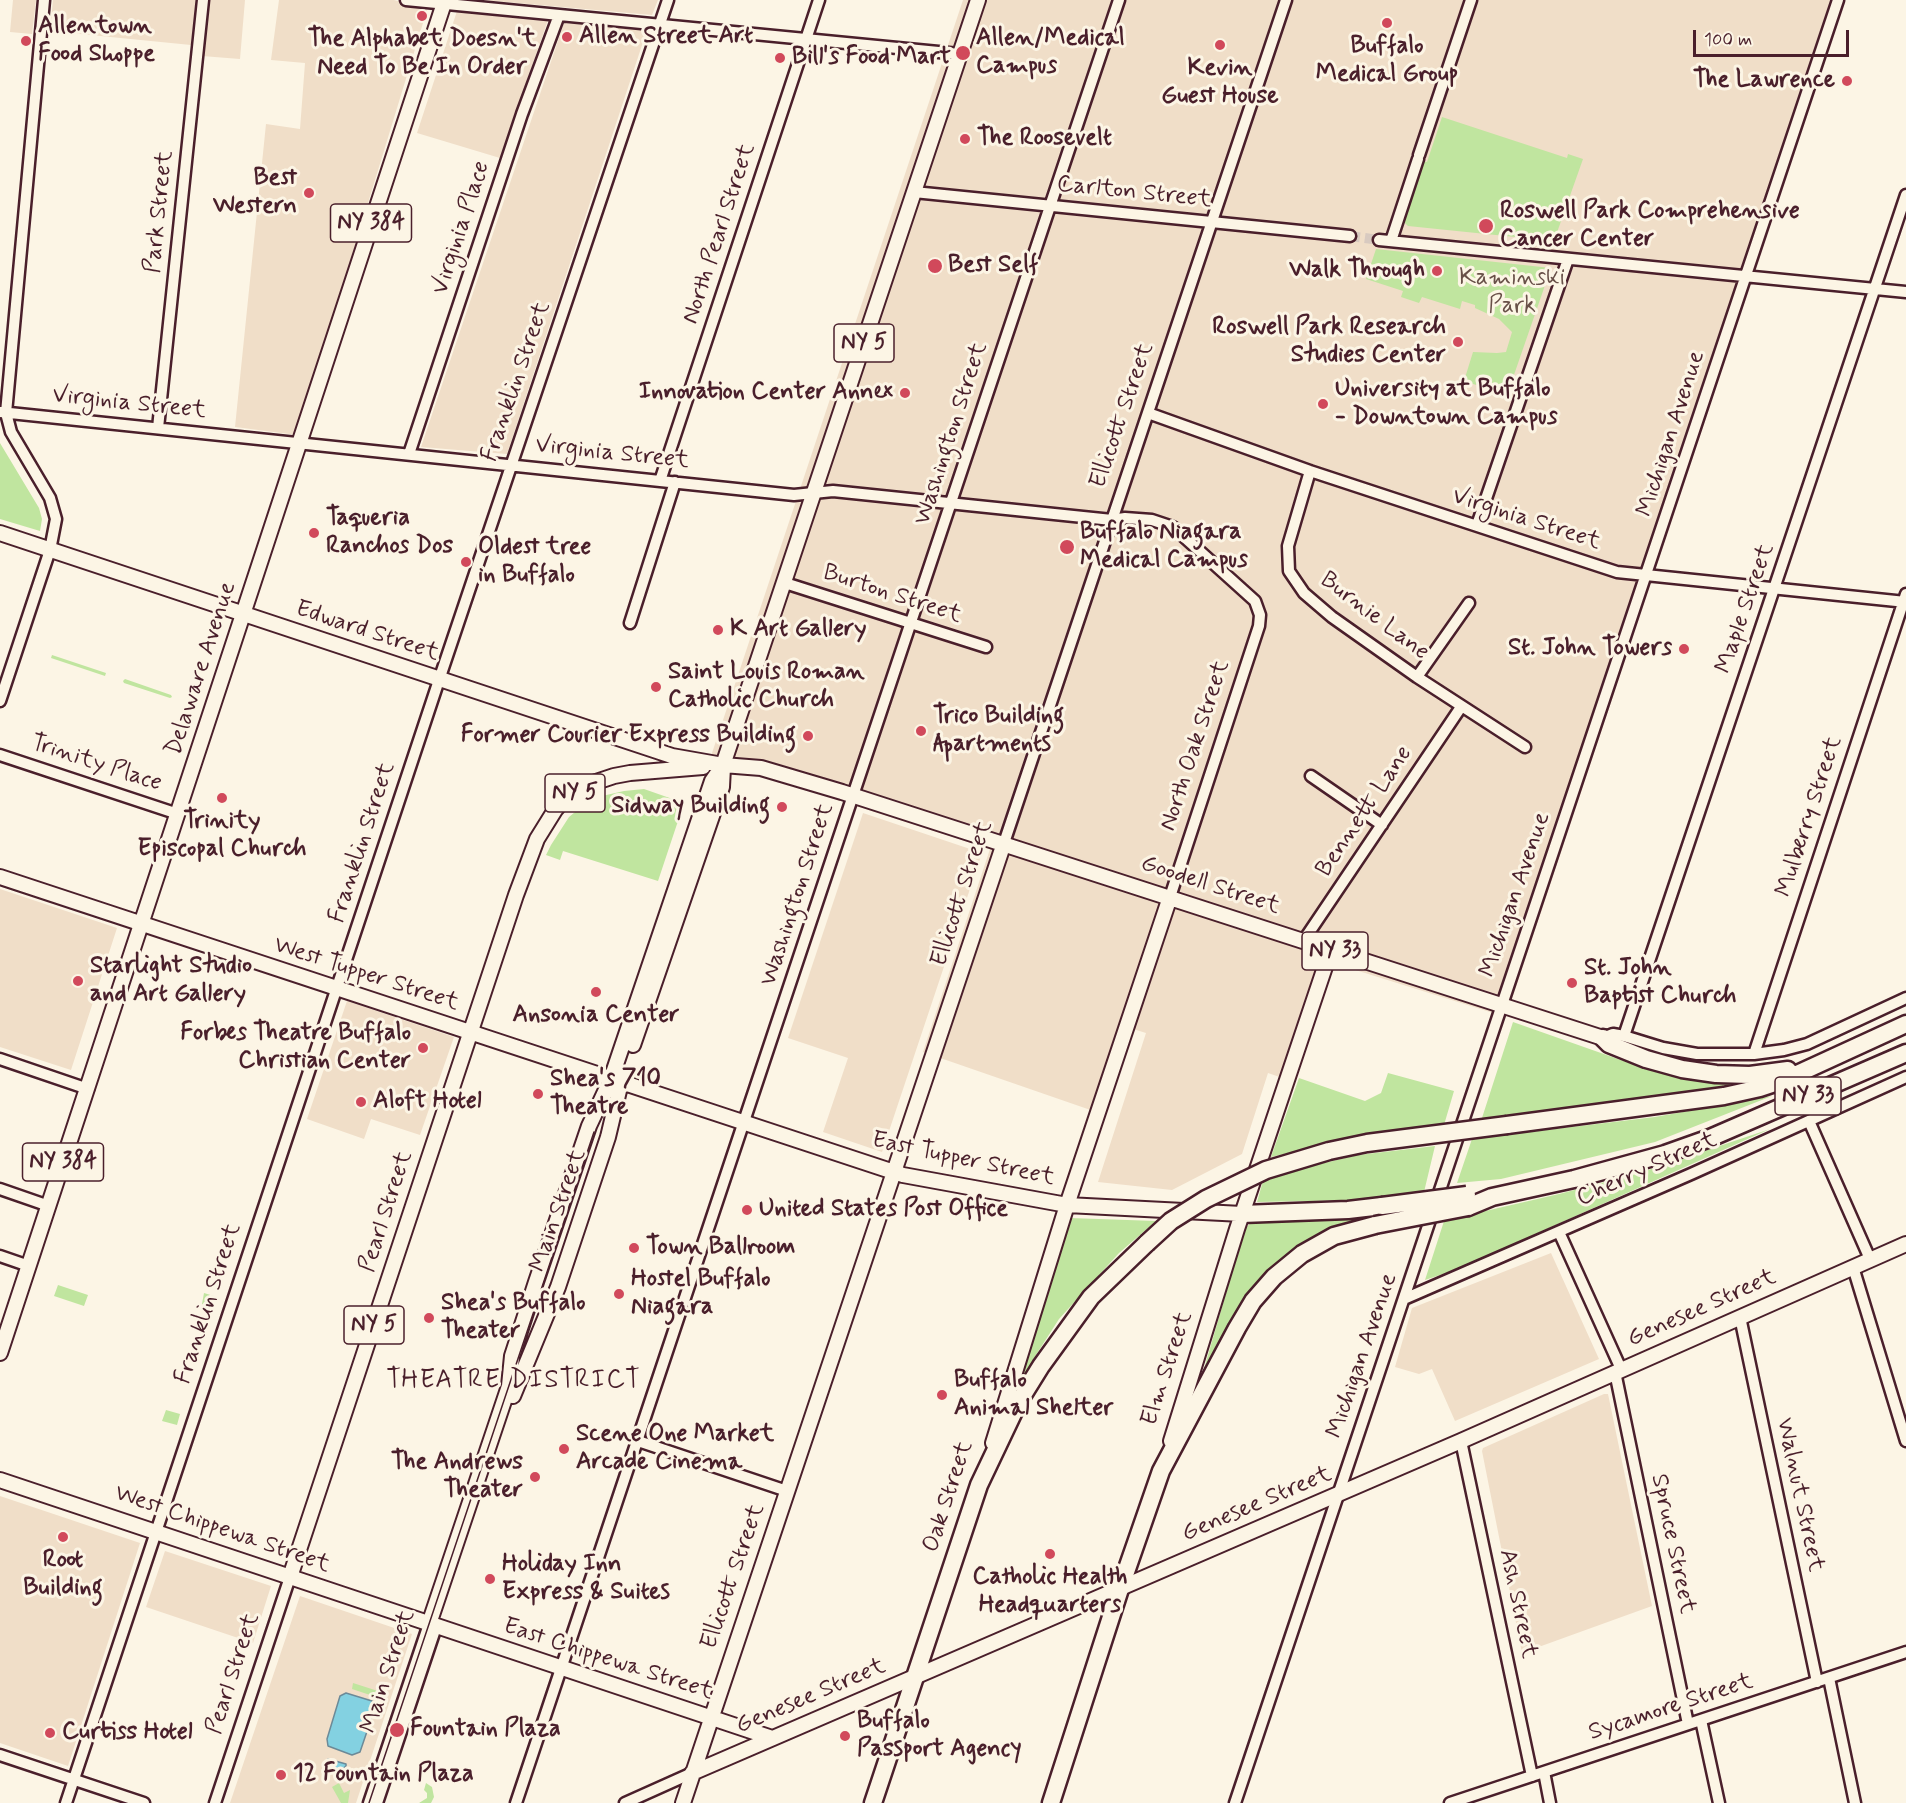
<!DOCTYPE html>
<style>
body{margin:0}
#map{position:relative;width:1906px;height:1803px;overflow:hidden;background:#fcf5e5;font-family:Mynerve,sans-serif}
canvas{display:block}
.scale{position:absolute;left:1693px;top:30px;width:156px;height:27px;box-sizing:border-box;border:3px solid #4a1f2b;border-top:0;padding-left:8px;font-size:18px;line-height:21px;white-space:nowrap;color:#4a1f2b;-webkit-text-stroke:4px #fcf5e5;paint-order:stroke}
</style>
<div id="map">
<canvas width="1906" height="1803"></canvas>
<div class="scale">100 m</div>
</div>
<script>
const ctx = document.querySelector('canvas').getContext('2d');
ctx.lineJoin = 'round';
function paint(path, color) {
  ctx.fillStyle = color;
  ctx.fill(path, 'evenodd');
}
function poly(rows) {
  const path = new Path2D();
  for (const r of rows) {
    path.moveTo(r[0], r[1]);
    for (let i = 2; i < r.length; i += 2) path.lineTo(r[i], r[i + 1]);
  }
  return path;
}
function strokePath(path, color, width, dash) {
  ctx.strokeStyle = color;
  ctx.lineWidth = width;
  ctx.lineCap = dash ? 'butt' : 'round';
  ctx.setLineDash(dash || []);
  ctx.stroke(path);
}
function label(font, color, halo, rows, align = 'center') {
  ctx.font = font + ' Mynerve,sans-serif';
  ctx.lineWidth = 6;
  ctx.setLineDash([]);
  ctx.textBaseline = 'middle';
  ctx.strokeStyle = halo;
  ctx.fillStyle = color;
  for (const [text, x, y, turn = 0] of rows) {
    ctx.save();
    ctx.translate(x, y);
    ctx.rotate((+turn || 0) * Math.PI / 180);
    ctx.textAlign = isNaN(turn) ? turn : align;
    if (halo) ctx.strokeText(text, 0, 0);
    ctx.fillText(text, 0, 0);
    ctx.restore();
  }
}
const built = poly([
 [13,0,36,0,32,34,10,32],
 [53,0,196,0,191,45,50,31],
 [207,0,245,0,240,59,202,56],
 [279,0,394,0,427,10,297,435,235,427,266,124,300,129,305,63,271,60],
 [483,0,658,0,652,15],
 [963,0,1845,0,1506,1017,1333,963,1294,1082,1268,1073,1242,1154,1172,1190,1098,1182,1146,1033,1133,1029,1105,1115,923,1052,990,849,710,759],
 [457,11,548,20,500,158,417,133],
 [564,23,647,30,507,454,421,447],
 [863,813,982,853,882,1152,823,1132,848,1058,788,1038],
 [0,889,117,928,71,1070,0,1047],
 [347,1001,454,1037,420,1135,371,1119,364,1139,307,1119],
 [1551,1253,1599,1359,1455,1421,1432,1369,1419,1374,1395,1367,1412,1308],
 [1604,1394,1608,1394,1652,1606,1522,1653,1482,1451,1483,1448],
 [0,1496,140,1543,68,1766,0,1743],
 [165,1551,271,1586,253,1643,146,1607],
 [300,1596,412,1634,356,1803,230,1803]
]);
const green = poly([
 [1442,117,1567,158,1568,154,1583,159,1554,241,1408,226,1403,221,1423,161,1427,162],
 [1376,249,1551,268,1507,395,1464,381,1473,352,1497,353,1506,352,1512,332,1499,319,1475,308,1475,305,1462,301,1460,309,1422,297,1419,303,1401,297,1403,291,1366,279],
 [0,443,39,508,42,519,40,531,0,519],
 [52,655,106,673,105,676,51,658],
 [125,679,171,695,172,697,170,698,124,683,123,681],
 [644,789,684,803,658,881,563,851,560,860,546,855,551,845,569,817,586,803,602,796,624,791],
 [1513,1022,1652,1071,1681,1078,1714,1081,1745,1082,1720,1089,1481,1121],
 [1388,1073,1454,1091,1444,1125,1310,1148,1271,1157,1299,1078,1365,1101,1381,1093],
 [1772,1096,1655,1142,1501,1179,1457,1183,1472,1139,1655,1117],
 [1770,1129,1455,1270,1425,1280,1445,1218,1481,1212,1559,1194,1639,1173],
 [1435,1146,1424,1192,1361,1200,1257,1202,1263,1181,1299,1169,1358,1155],
 [1360,1216,1354,1221,1328,1232,1265,1278,1234,1317,1201,1379,1245,1228,1251,1223],
 [1070,1218,1156,1221,1119,1253,1059,1319,1034,1358,1012,1400],
 [58,1285,88,1295,84,1306,54,1296],
 [204,1293,217,1297,214,1308,202,1304],
 [166,1410,180,1414,177,1425,162,1421],
 [353,1683,381,1692,379,1698,352,1689],
 [339,1783,344,1793,350,1790,348,1803,341,1803,332,1787],
 [426,1783,432,1787,434,1797,431,1803,419,1803,427,1798,427,1793,424,1790]
]);
const water = poly([
 [346,1693,372,1701,375,1708,360,1752,352,1755,328,1746,327,1739,340,1696,346,1693],
 [328,1759,346,1764,346,1766,340,1771,331,1770,327,1764,328,1759]
]);
const minorTunnel = poly([
 [1350,236,1379,240]
]);
const minor = poly([
 [406,0,959,54],
 [1419,155,1471,0],
 [914,192,1350,236],
 [1379,240,1906,292],
 [1391,241,1418,159],
 [0,412,794,495,833,491,1112,520,1125,518,1152,520,1173,527,1255,601,1260,615,1259,626,1170,897],
 [1148,413,1310,471,1617,572,1906,602],
 [158,428,203,0],
 [409,454,522,114,559,15],
 [1310,471,1288,546,1289,571,1304,593,1332,617,1417,677,1525,747],
 [660,481,819,0],
 [1477,525,1568,259],
 [785,583,986,647],
 [630,623,675,482],
 [1417,677,1469,603],
 [0,701,50,550,56,519,50,498,11,432,6,413,44,0],
 [0,755,178,814],
 [1311,776,1382,825],
 [1004,843,1286,0],
 [1304,940,1461,707],
 [1624,1036,1906,195],
 [1603,1038,1613,1034,1624,1036,1663,1048,1697,1054,1754,1054,1784,1050,1807,1044,1906,998],
 [1754,1054,1906,594],
 [0,1059,88,1089],
 [1809,1121,1870,1259],
 [0,1189,49,1206],
 [1559,1232,1621,1369],
 [0,1256,29,1266],
 [1853,1267,1906,1441],
 [1404,1299,1691,1174,1906,1077],
 [1740,1317,1817,1682],
 [1615,1372,1688,1724],
 [638,1441,787,1491],
 [1461,1441,1532,1776],
 [1829,1678,1855,1803],
 [1701,1720,1719,1803],
 [0,1755,144,1803],
 [1544,1772,1550,1803],
 [66,1803,439,680,668,0],
 [215,1803,290,1577],
 [369,1803,429,1624],
 [377,1803,436,1627],
 [516,1803,1119,0],
 [625,1803,692,1773],
 [1235,1803,1838,0],
 [1450,1803,1906,1652]
]);
const major = poly([
 [0,533,672,756,723,765,761,768,842,792,1603,1038],
 [0,877,903,1175,1067,1205,1242,1214],
 [633,1045,722,787,723,767],
 [0,1353,445,0],
 [513,1396,558,1287,608,1137,623,1074],
 [1171,1441,1237,1229,1331,949],
 [993,1443,1067,1205,1170,897],
 [0,1480,772,1738],
 [290,1577,516,895,537,839,555,810,566,797,596,782,614,776,630,773,703,767],
 [429,1624,509,1386,512,1356,536,1282,589,1126,611,1079,712,781,723,765,978,0],
 [692,1773,1461,1441,1906,1244],
 [683,1803,1004,843]
]);
const highway = poly([
 [1603,1038,1609,1044,1646,1059,1682,1069,1716,1074,1750,1075,1788,1070],
 [1507,1125,1724,1096,1760,1088,1784,1080,1906,1024],
 [1468,1207,1492,1197,1574,1179,1665,1154,1710,1138,1906,1053],
 [1242,1214,1348,1210,1382,1206],
 [873,1803,979,1485,1018,1403,1041,1366,1091,1297,1147,1243],
 [1051,1803,1120,1589,1161,1471,1237,1328,1253,1301,1274,1277,1302,1254,1334,1236,1375,1225]
]);
const tram = poly([
 [369,1803,594,1132]
]);
const highwayBridge = poly([
 [1382,1206,1467,1195],
 [1375,1225,1468,1207],
 [1147,1243,1171,1221,1206,1199,1266,1170,1329,1151,1367,1143,1507,1125]
]);
const markers = [
 [422,16,6,"#d1495b"],
 [1387,23,6,"#d1495b"],
 [567,37,6,"#d1495b"],
 [26,41,6,"#d1495b"],
 [1220,45,6,"#d1495b"],
 [963,53,8,"#d1495b"],
 [780,58,6,"#d1495b"],
 [1847,81,6,"#d1495b"],
 [965,139,6,"#d1495b"],
 [309,193,6,"#d1495b"],
 [1486,226,8,"#d1495b"],
 [935,266,8,"#d1495b"],
 [1437,271,6,"#d1495b"],
 [1458,342,6,"#d1495b"],
 [905,393,6,"#d1495b"],
 [1323,404,6,"#d1495b"],
 [314,533,6,"#d1495b"],
 [1067,547,8,"#d1495b"],
 [466,562,6,"#d1495b"],
 [718,630,6,"#d1495b"],
 [1684,649,6,"#d1495b"],
 [656,687,6,"#d1495b"],
 [921,731,6,"#d1495b"],
 [808,736,6,"#d1495b"],
 [222,798,6,"#d1495b"],
 [782,807,6,"#d1495b"],
 [78,981,6,"#d1495b"],
 [1572,983,6,"#d1495b"],
 [596,992,6,"#d1495b"],
 [423,1048,6,"#d1495b"],
 [538,1094,6,"#d1495b"],
 [361,1102,6,"#d1495b"],
 [747,1210,6,"#d1495b"],
 [634,1248,6,"#d1495b"],
 [619,1294,6,"#d1495b"],
 [429,1318,6,"#d1495b"],
 [942,1395,6,"#d1495b"],
 [564,1449,6,"#d1495b"],
 [535,1477,6,"#d1495b"],
 [63,1537,6,"#d1495b"],
 [1050,1554,6,"#d1495b"],
 [490,1579,6,"#d1495b"],
 [397,1730,8,"#d1495b"],
 [50,1733,6,"#d1495b"],
 [845,1736,6,"#d1495b"],
 [281,1775,6,"#d1495b"]
];
const shields = [
 [371,223,81],
 [864,343,60],
 [575,793,60],
 [1335,951,66],
 [1808,1096,66],
 [63,1162,81],
 [374,1325,60]
];
const shieldNames = [
 ["NY 384",371,223],
 ["NY 5",864,343],
 ["NY 5",575,793],
 ["NY 33",1335,951],
 ["NY 33",1808,1096],
 ["NY 384",63,1162],
 ["NY 5",374,1325]
];
const poiNames = [
 ["Allentown",38,27],
 ["Food Shoppe",38,55],
 ["Allen Street Art",579,37],
 ["Allen/Medical",976,39],
 ["Campus",976,67],
 ["The Alphabet Doesn't",422,40,"center"],
 ["Need To Be In Order",422,68,"center"],
 ["Buffalo",1387,47,"center"],
 ["Medical Group",1387,75,"center"],
 ["Bill's Food Mart",792,58],
 ["Kevin",1220,69,"center"],
 ["Guest House",1220,97,"center"],
 ["The Lawrence",1835,81,"right"],
 ["The Roosevelt",977,139],
 ["Best",297,179,"right"],
 ["Western",297,207,"right"],
 ["Roswell Park Comprehensive",1500,212],
 ["Cancer Center",1500,240],
 ["Best Self",948,266],
 ["Walk Through",1425,271,"right"],
 ["Roswell Park Research",1446,328,"right"],
 ["Studies Center",1446,356,"right"],
 ["University at Buffalo",1335,390],
 ["- Downtown Campus",1335,418],
 ["Innovation Center Annex",893,393,"right"],
 ["Taqueria",326,519],
 ["Ranchos Dos",326,547],
 ["Buffalo Niagara",1080,533],
 ["Medical Campus",1080,561],
 ["Oldest tree",478,548],
 ["in Buffalo",478,576],
 ["K Art Gallery",730,630],
 ["St. John Towers",1672,649,"right"],
 ["Saint Louis Roman",668,673],
 ["Catholic Church",668,701],
 ["Trico Building",933,717],
 ["Apartments",933,745],
 ["Former Courier Express Building",796,736,"right"],
 ["Sidway Building",770,807,"right"],
 ["Trinity",222,822,"center"],
 ["Episcopal Church",222,850,"center"],
 ["Starlight Studio",90,967],
 ["and Art Gallery",90,995],
 ["St. John",1584,969],
 ["Baptist Church",1584,997],
 ["Ansonia Center",596,1016,"center"],
 ["Forbes Theatre Buffalo",411,1034,"right"],
 ["Christian Center",411,1062,"right"],
 ["Shea's 710",550,1080],
 ["Theatre",550,1108],
 ["Aloft Hotel",373,1102],
 ["United States Post Office",759,1210],
 ["Town Ballroom",646,1248],
 ["Hostel Buffalo",631,1280],
 ["Niagara",631,1308],
 ["Shea's Buffalo",441,1304],
 ["Theater",441,1332],
 ["Buffalo",954,1381],
 ["Animal Shelter",954,1409],
 ["Scene One Market",576,1435],
 ["Arcade Cinema",576,1463],
 ["The Andrews",523,1463,"right"],
 ["Theater",523,1491,"right"],
 ["Root",63,1561,"center"],
 ["Building",63,1589,"center"],
 ["Holiday Inn",502,1565],
 ["Express & Suites",502,1593],
 ["Catholic Health",1050,1578,"center"],
 ["Headquarters",1050,1606,"center"],
 ["Buffalo",857,1722],
 ["Passport Agency",857,1750],
 ["Fountain Plaza",410,1730],
 ["Curtiss Hotel",62,1733],
 ["12 Fountain Plaza",293,1775]
];
const streetNames = [
 ["Carlton Street",1134,193,6],
 ["Park Street",160,212,-84],
 ["Virginia Place",462,228,-72],
 ["North Pearl Street",720,234,-72],
 ["Franklin Street",517,382,-71],
 ["Virginia Street",129,404,6],
 ["Ellicott Street",1123,416,-71],
 ["Washington Street",952,434,-72],
 ["Michigan Avenue",1672,434,-72],
 ["Virginia Street",612,454,6],
 ["Virginia Street",1526,520,18],
 ["Burton Street",892,595,18],
 ["Maple Street",1746,609,-71],
 ["Burnie Lane",1374,617,37],
 ["Edward Street",367,632,18],
 ["Delaware Avenue",202,669,-72],
 ["North Oak Street",1196,746,-72],
 ["Trinity Place",96,764,18],
 ["Bennett Lane",1365,812,-56],
 ["Mulberry Street",1810,817,-72],
 ["Franklin Street",363,843,-72],
 ["Goodell Street",1210,886,18],
 ["Ellicott Street",963,894,-72],
 ["Washington Street",798,895,-72],
 ["Michigan Avenue",1516,895,-71],
 ["West Tupper Street",366,975,18],
 ["East Tupper Street",963,1160,12],
 ["Cherry Street",1647,1170,-24],
 ["Main Street",559,1211,-71],
 ["Pearl Street",387,1212,-72],
 ["Franklin Street",209,1304,-72],
 ["Genesee Street",1702,1309,-24],
 ["Michigan Avenue",1363,1356,-71],
 ["Elm Street",1168,1369,-72],
 ["Walnut Street",1799,1495,78],
 ["Oak Street",949,1497,-72],
 ["Genesee Street",1257,1505,-23],
 ["West Chippewa Street",222,1530,19],
 ["Spruce Street",1672,1544,78],
 ["Ellicott Street",734,1577,-71],
 ["Ash Street",1517,1604,78],
 ["East Chippewa Street",608,1660,18],
 ["Main Street",389,1672,-72],
 ["Pearl Street",234,1674,-72],
 ["Genesee Street",811,1697,-23],
 ["Sycamore Street",1671,1708,-18]
];
const parkNames = [
 ["Kaminski",1512,279],
 ["Park",1512,307]
];
const neighbourhoodNames = [
 ["THEATRE DISTRICT",514,1382]
];
paint(built, '#f0dec8');
paint(green, '#c0e59f');
paint(water, '#83d1e1');
strokePath(water, '#6c8a98', 1.5);
strokePath(minorTunnel, '#d8cac0', 10, [10, 5]);
strokePath(minor, '#4a1f2b', 15);
strokePath(major, '#4a1f2b', 18);
strokePath(highway, '#4a1f2b', 21);
strokePath(minor, '#fcf5e5', 10);
strokePath(major, '#fcf5e5', 14);
strokePath(highway, '#fcf5e5', 16);
strokePath(tram, '#4a1f2b', 1.5);
strokePath(highwayBridge, '#4a1f2b', 21, []);
strokePath(highwayBridge, '#fcf5e5', 16);
for (const [x, y, r, color] of markers) {
  const dot = new Path2D();
  dot.arc(x, y, r, 0, 2 * Math.PI);
  ctx.fillStyle = color;
  ctx.fill(dot);
  strokePath(dot, '#fcf5e5', 2);
}
for (const [x, y, w] of shields) {
  const box = new Path2D();
  box.roundRect(x - w / 2, y - 19, w, 38, 4.5);
  ctx.fillStyle = '#fcf5e5';
  ctx.fill(box);
  strokePath(box, '#4a1f2b', 1.5);
}
label('bold 22px', '#4a1f2b', null, shieldNames);
label('bold 24px', '#4a1f2b', '#fcf5e5', poiNames, 'left');
label('24px', '#4a1f2b', '#fcf5e5', streetNames);
label('24px', '#685048', '#fcf5e5', parkNames);
ctx.letterSpacing = '1.5px';
label('26px', '#4a1f2b', '#fcf5e5', neighbourhoodNames);
ctx.letterSpacing = '0px';
</script>
